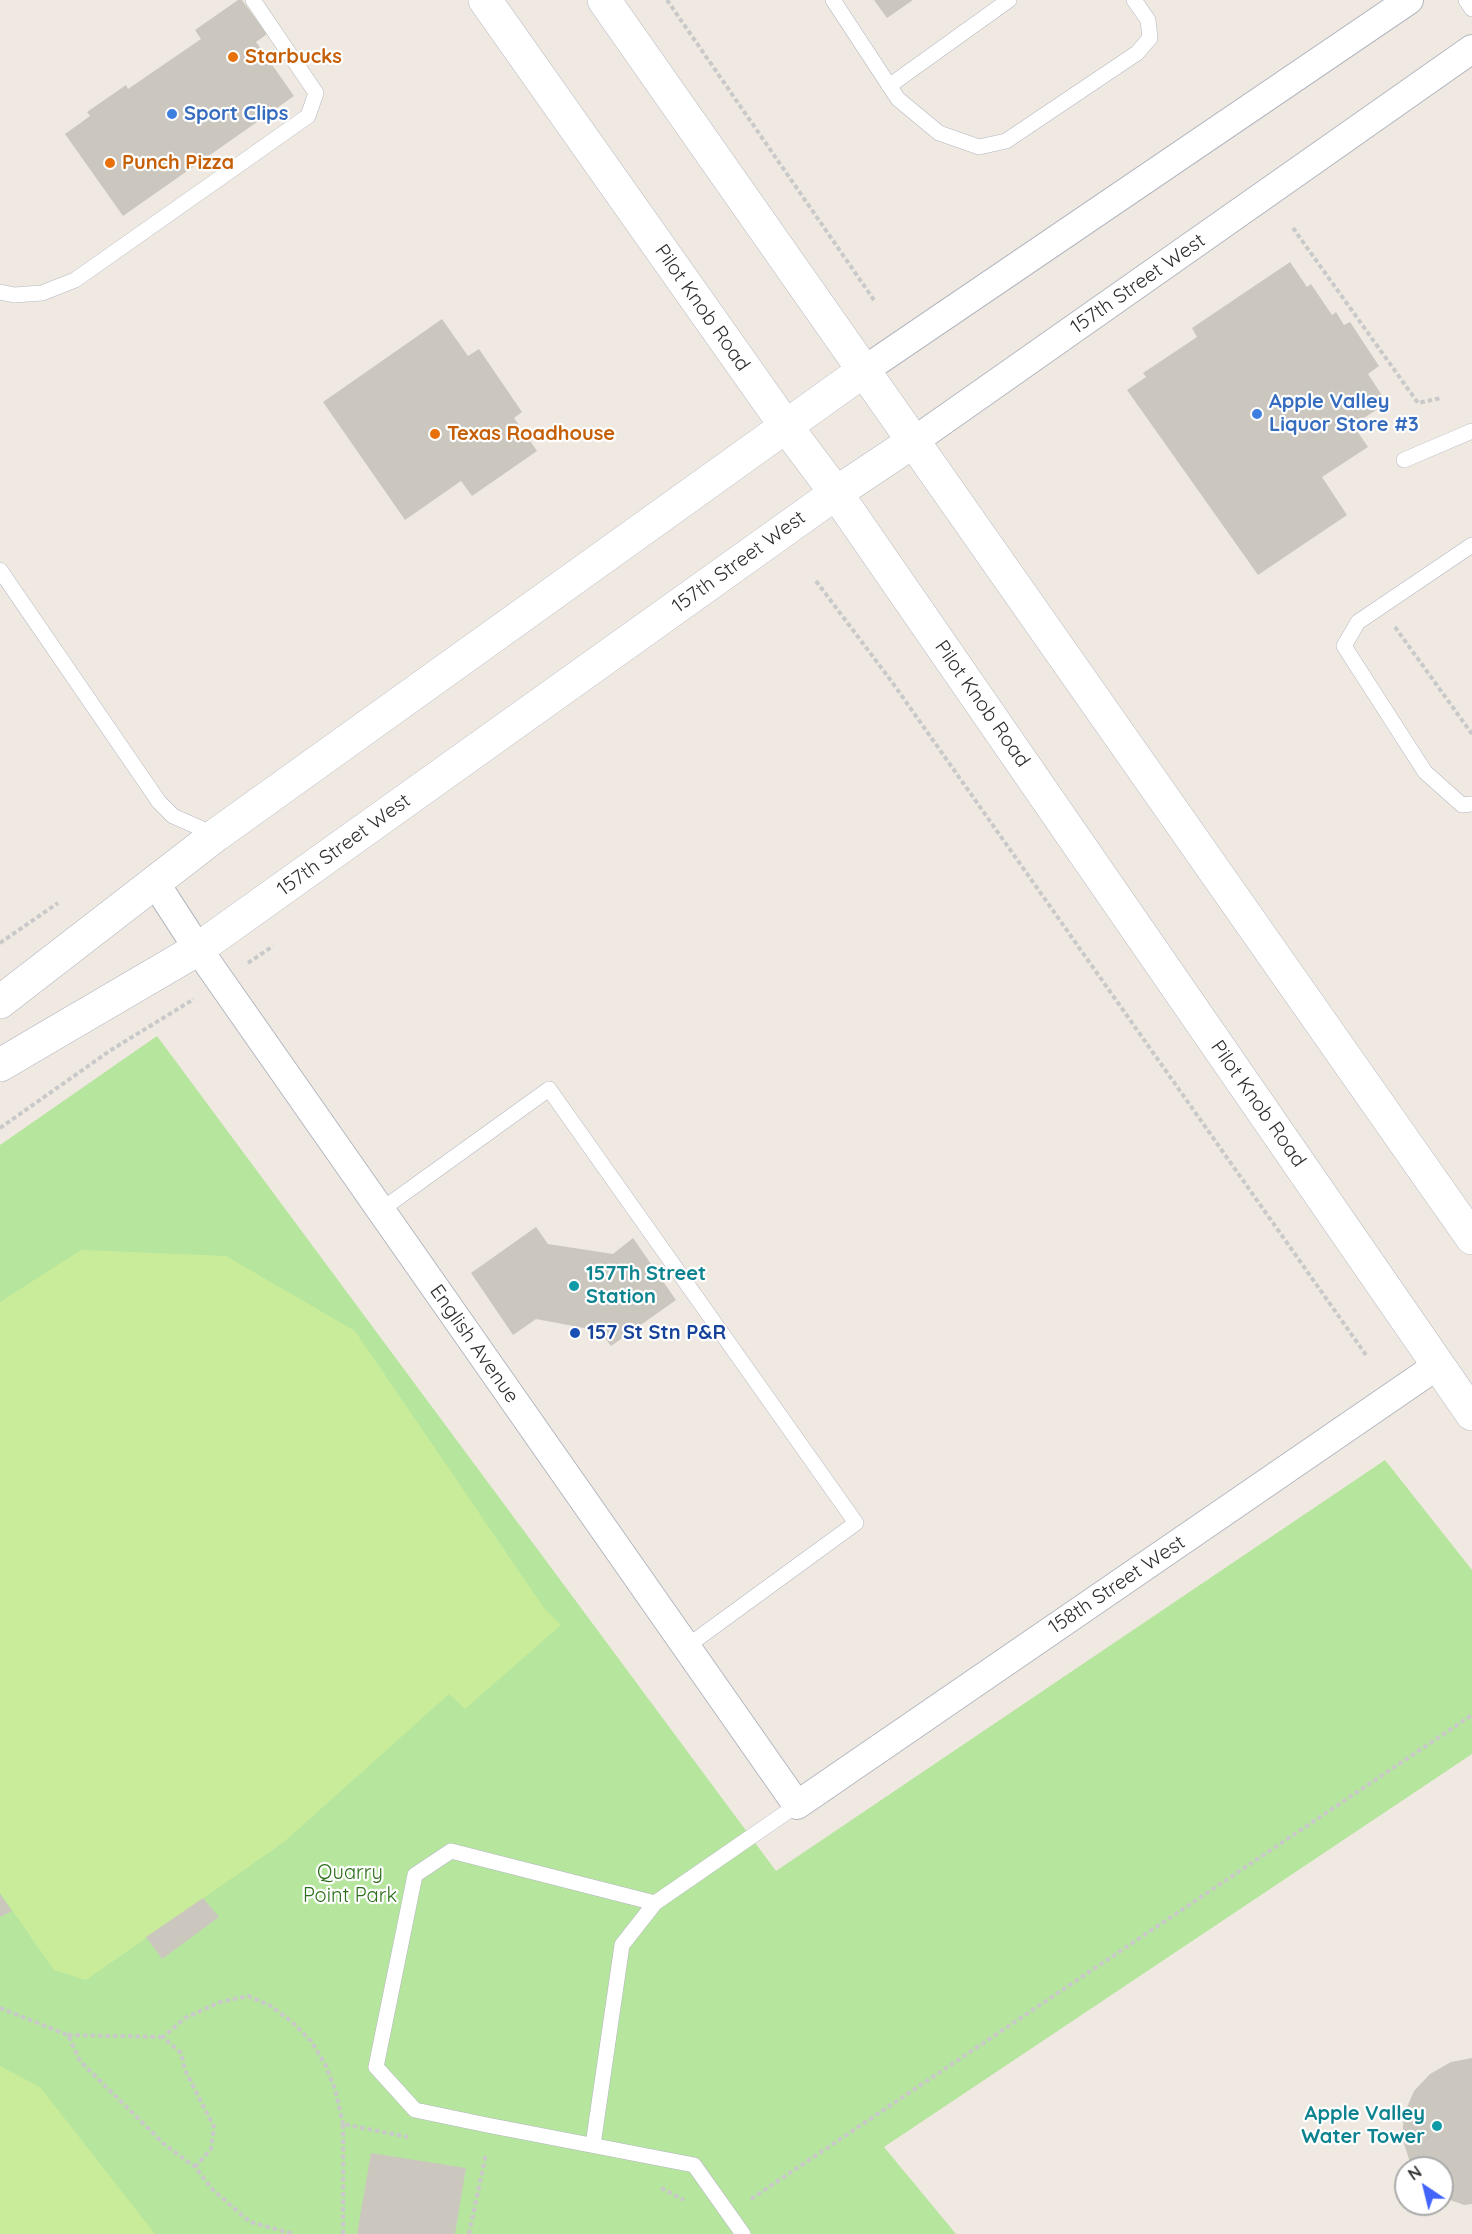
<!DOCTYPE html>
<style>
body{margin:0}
#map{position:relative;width:1472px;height:2234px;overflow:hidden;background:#efe9e1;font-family:Quicksand,sans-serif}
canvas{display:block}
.north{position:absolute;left:1394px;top:2156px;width:60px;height:60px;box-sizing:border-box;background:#fff;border:2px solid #ababab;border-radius:50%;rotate:325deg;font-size:16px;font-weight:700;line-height:24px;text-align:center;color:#2e2e2e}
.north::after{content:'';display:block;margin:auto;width:21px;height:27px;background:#4264fb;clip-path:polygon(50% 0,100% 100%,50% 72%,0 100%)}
</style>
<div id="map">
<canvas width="1472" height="2234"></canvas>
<div class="north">N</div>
</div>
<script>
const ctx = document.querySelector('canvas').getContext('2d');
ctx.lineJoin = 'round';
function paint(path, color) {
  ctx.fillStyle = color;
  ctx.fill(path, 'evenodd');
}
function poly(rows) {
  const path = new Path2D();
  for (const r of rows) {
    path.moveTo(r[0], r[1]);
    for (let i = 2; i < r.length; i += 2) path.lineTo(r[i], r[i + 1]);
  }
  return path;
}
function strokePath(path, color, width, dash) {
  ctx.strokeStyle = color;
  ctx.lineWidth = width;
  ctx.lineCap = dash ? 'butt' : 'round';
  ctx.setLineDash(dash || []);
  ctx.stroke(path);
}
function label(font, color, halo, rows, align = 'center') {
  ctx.font = font + ' Quicksand,sans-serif';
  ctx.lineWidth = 4.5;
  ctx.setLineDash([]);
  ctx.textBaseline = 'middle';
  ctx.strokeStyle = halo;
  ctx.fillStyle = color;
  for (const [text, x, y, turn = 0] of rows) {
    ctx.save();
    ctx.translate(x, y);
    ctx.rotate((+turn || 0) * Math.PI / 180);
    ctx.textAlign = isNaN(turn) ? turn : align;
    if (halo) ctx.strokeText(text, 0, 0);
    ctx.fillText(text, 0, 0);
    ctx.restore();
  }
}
const green = poly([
 [157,1036,776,1871,1385,1460,1472,1570,1472,1754,884,2147,956,2234,0,2234,0,1145]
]);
const pitch = poly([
 [81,1250,226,1256,355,1331,544,1608,561,1625,465,1709,449,1694,284,1842,86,1980,54,1970,0,1893,0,1302],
 [0,2066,40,2087,155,2234,0,2234]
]);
const building = poly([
 [238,0,242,0,267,34,256,42,294,96,123,216,65,134,90,116,87,112,126,85,128,89,201,39,195,30],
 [874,0,913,0,887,18],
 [1290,262,1307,287,1311,284,1332,315,1336,312,1344,325,1350,322,1379,366,1368,374,1387,403,1353,425,1368,447,1322,477,1347,515,1258,575,1127,390,1146,377,1143,373,1197,337,1192,328],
 [442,319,468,356,479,349,522,412,514,418,537,451,472,496,461,481,405,520,323,402],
 [536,1227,548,1244,613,1254,633,1238,676,1300,611,1346,600,1331,536,1319,513,1335,471,1273],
 [0,1894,12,1911,0,1917],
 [203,1898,219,1917,162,1959,146,1937],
 [1472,2058,1472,2204,1464,2205,1442,2197,1442,2168,1412,2168,1402,2138,1404,2114,1414,2091,1430,2074,1451,2062],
 [371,2153,466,2168,455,2234,357,2234]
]);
const path = poly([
 [667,0,874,300],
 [1293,228,1418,403,1441,398],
 [816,581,892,682,1366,1355],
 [1395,627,1472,734],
 [0,943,58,903],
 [248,963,273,946],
 [0,1128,111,1050,194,999],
 [0,2008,68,2035,80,2061,164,2144,195,2167,213,2190,250,2222,294,2234],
 [68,2035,163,2037],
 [195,2167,211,2149,214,2127,185,2070,181,2053,163,2037,185,2018,220,2002,248,1996,271,2006,292,2022,311,2041,325,2064,335,2089,343,2124],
 [661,2188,684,2200],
 [751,2199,1472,1715],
 [343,2234,343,2124,408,2137],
 [469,2234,486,2154]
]);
const service = poly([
 [833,0,898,99,939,133,979,147,1006,141,1137,53,1150,38,1148,20,1134,0],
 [1466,0,1472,9],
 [889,86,1009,0],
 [0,292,14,295,42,293,75,280,308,116,316,93,253,0],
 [1404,460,1472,431],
 [1472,545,1358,622,1344,646,1425,772,1462,805,1472,804],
 [0,570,159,802,173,816,216,835],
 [381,1210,549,1089,856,1523,686,1647],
 [655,1903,797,1805],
 [593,2145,622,1945,655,1903,451,1851,415,1875,376,2067,415,2110,487,2125,694,2165,743,2234]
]);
const minor = poly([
 [863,371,1409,0],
 [914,441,1472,49],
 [154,881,198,949,797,1805,1438,1365]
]);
const tertiary = poly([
 [0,1002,216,835,863,371],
 [0,1065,198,949,836,493,914,441]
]);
const secondary = poly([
 [485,0,785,425,836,493,1472,1414],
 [604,0,1472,1238]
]);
const markers = [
 [233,57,6,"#e8710a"],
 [172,114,6,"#3f7fe0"],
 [110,163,6,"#e8710a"],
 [1257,414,6,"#3f7fe0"],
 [435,434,6,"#e8710a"],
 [574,1286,6,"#0f9aa8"],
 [575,1333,6,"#1a4fb4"],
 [1437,2126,6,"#0f9aa8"]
];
const foodNames = [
 ["Starbucks",245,57],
 ["Punch Pizza",122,163],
 ["Texas Roadhouse",447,434]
];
const shopNames = [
 ["Sport Clips",184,114],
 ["Apple Valley",1269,402],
 ["Liquor Store #3",1269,425]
];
const streetNames = [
 ["157th Street West",1138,284,-35],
 ["Pilot Knob Road",702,308,55],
 ["157th Street West",739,562,-36],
 ["Pilot Knob Road",982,704,55],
 ["157th Street West",344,845,-36],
 ["Pilot Knob Road",1258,1104,55],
 ["English Avenue",474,1344,55],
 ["158th Street West",1117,1585,-34]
];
const cultureNames = [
 ["157Th Street",586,1274],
 ["Station",586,1297],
 ["Apple Valley",1425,2114,"right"],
 ["Water Tower",1425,2137,"right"]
];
const transitNames = [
 ["157 St Stn P&R",587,1333]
];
const parkNames = [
 ["Quarry",350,1873],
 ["Point Park",350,1896]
];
paint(green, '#b6e59e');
paint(pitch, '#c9ec9a');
paint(building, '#cbc7bf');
strokePath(service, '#b4b7c1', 16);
strokePath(minor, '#b4b7c1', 30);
strokePath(tertiary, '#b4b7c1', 34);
strokePath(secondary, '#b4b7c1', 34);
strokePath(path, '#c9c9c9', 4, [4.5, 3]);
strokePath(service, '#fff', 15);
strokePath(minor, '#fff', 28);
strokePath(tertiary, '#fff', 33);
strokePath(secondary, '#fff', 33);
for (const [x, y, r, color] of markers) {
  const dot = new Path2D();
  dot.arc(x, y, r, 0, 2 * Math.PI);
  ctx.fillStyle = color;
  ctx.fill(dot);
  strokePath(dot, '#fff', 2);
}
label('bold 20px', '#c56008', '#fff', foodNames, 'left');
label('bold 20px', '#366cbe', '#fff', shopNames, 'left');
label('20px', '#2e2e2e', '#fff', streetNames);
label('bold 20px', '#0d838f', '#fff', cultureNames, 'left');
label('bold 20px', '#164399', '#fff', transitNames, 'left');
label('20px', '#2c6e1b', '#fff', parkNames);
</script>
